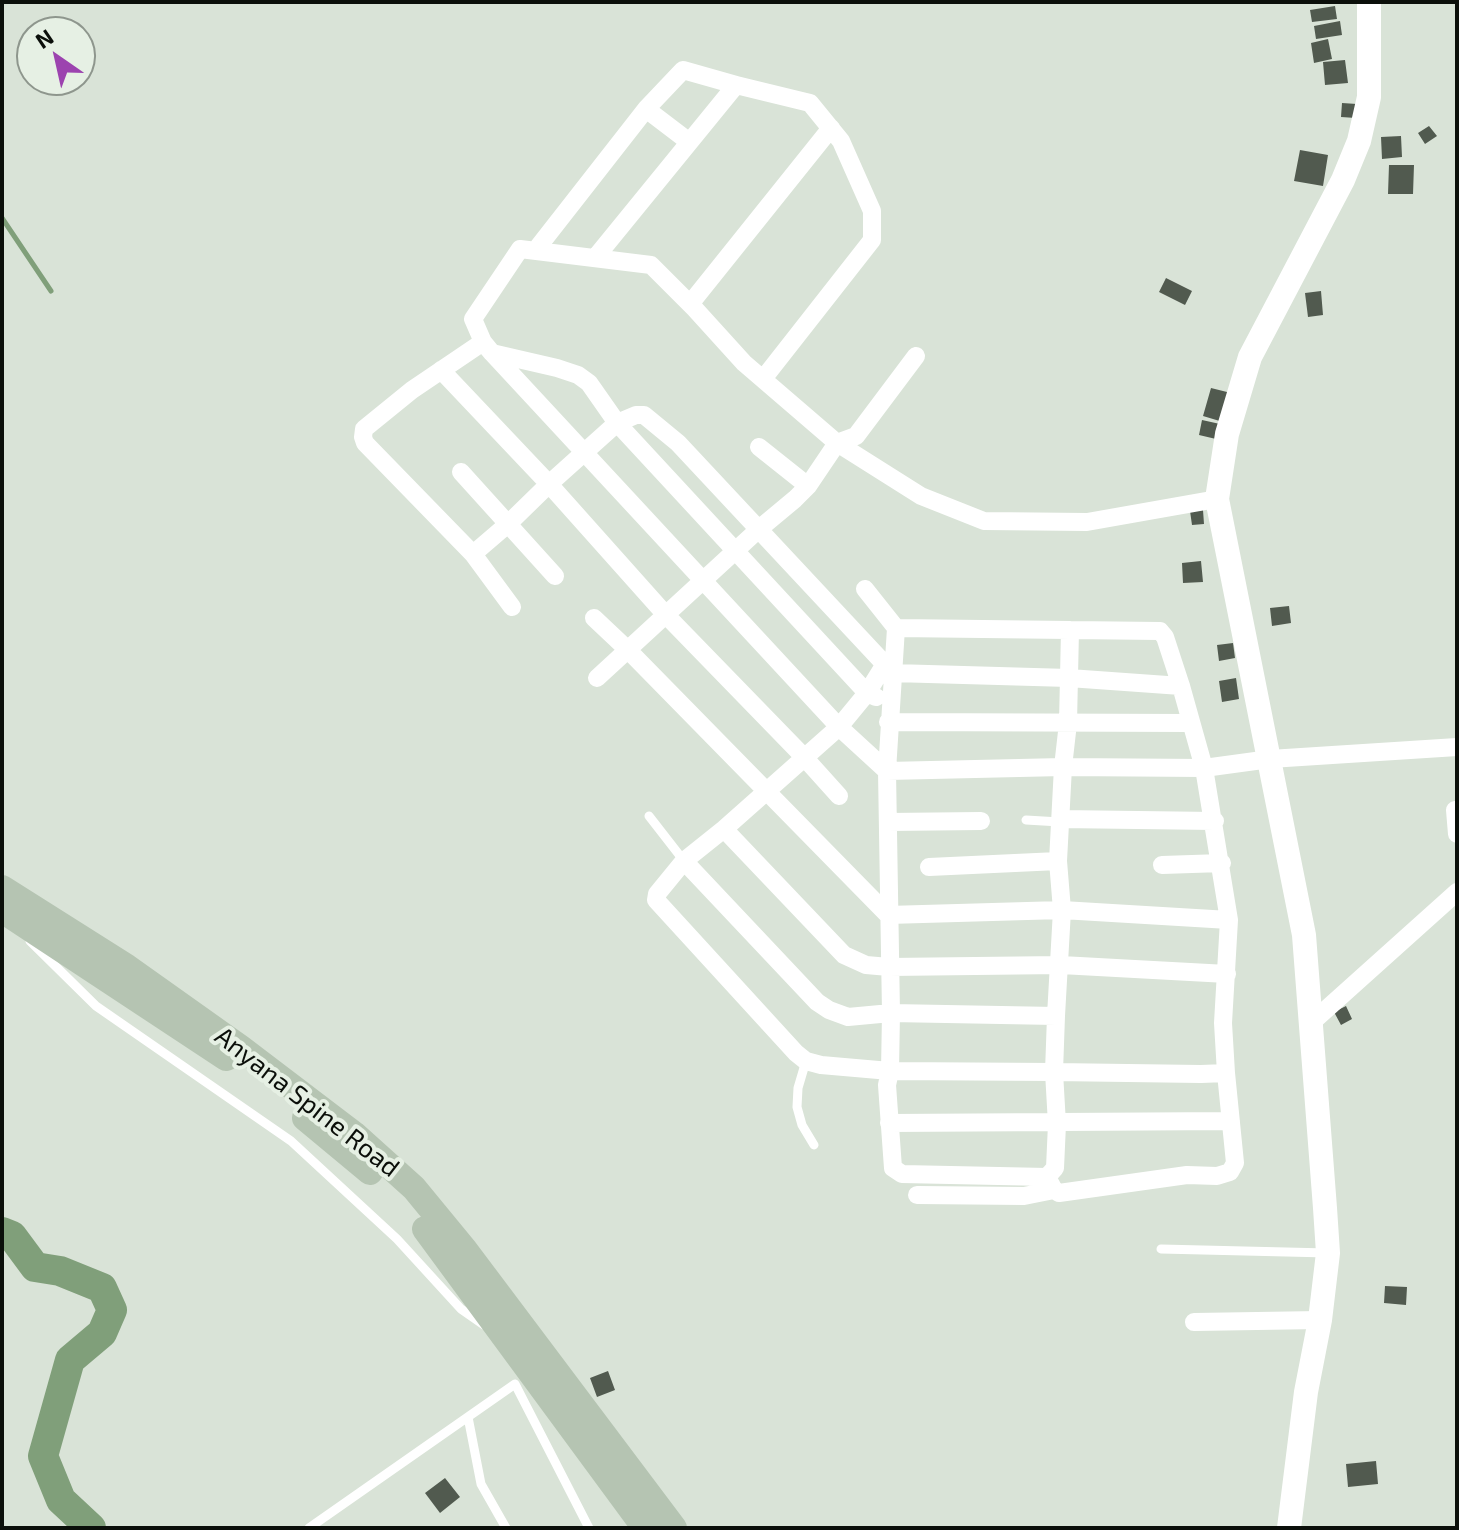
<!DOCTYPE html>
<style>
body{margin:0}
#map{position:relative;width:1459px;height:1530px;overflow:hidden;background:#d9e3d7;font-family:"Exo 2",sans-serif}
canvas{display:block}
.frame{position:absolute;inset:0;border:4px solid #0b0f0a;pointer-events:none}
.north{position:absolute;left:16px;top:16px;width:80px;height:80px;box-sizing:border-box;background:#e6f0e4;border:2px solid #8e968d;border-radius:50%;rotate:326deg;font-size:22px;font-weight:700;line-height:32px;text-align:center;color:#0b0f0a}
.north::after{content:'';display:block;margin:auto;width:28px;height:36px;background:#9c43af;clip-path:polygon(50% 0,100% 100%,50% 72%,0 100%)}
</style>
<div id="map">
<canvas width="1459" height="1530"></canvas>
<div class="frame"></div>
<div class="north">N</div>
</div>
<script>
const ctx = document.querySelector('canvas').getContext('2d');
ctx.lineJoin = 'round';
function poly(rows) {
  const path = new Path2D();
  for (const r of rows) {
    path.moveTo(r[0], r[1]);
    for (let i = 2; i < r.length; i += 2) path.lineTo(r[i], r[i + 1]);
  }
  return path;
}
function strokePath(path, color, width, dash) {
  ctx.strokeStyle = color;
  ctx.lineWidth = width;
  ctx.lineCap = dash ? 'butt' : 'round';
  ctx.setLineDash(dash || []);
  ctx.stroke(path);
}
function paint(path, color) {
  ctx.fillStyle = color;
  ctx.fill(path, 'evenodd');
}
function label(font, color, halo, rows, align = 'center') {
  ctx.font = font + ' "Exo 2",sans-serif';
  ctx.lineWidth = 8;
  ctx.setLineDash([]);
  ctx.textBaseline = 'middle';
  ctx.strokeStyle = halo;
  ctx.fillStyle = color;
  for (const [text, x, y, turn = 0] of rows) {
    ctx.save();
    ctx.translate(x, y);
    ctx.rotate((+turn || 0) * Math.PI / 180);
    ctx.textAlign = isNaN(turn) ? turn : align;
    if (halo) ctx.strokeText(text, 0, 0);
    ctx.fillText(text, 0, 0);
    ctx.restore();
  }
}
const stream = poly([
 [2,218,51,291]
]);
const river = poly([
 [2,1232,12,1236,35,1267,60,1271,102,1288,112,1310,102,1333,70,1360,43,1456,61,1500,91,1528]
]);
const building = poly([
 [1335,6,1337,19,1312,22,1310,10],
 [1340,21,1342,35,1316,39,1314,26],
 [1328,39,1332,59,1314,63,1311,43],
 [1345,60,1348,83,1325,85,1323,62],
 [1342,103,1357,104,1356,118,1341,117],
 [1429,126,1437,136,1425,144,1418,133],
 [1401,136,1402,157,1382,159,1381,137],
 [1300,150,1328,155,1323,186,1294,181],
 [1389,165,1414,165,1413,194,1388,194],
 [1166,278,1192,291,1185,305,1159,292],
 [1321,291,1323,315,1308,317,1305,293],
 [1211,388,1231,393,1223,422,1203,416],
 [1202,420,1220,424,1216,439,1199,435],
 [1203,510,1204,524,1192,525,1190,511],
 [1201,561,1203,582,1183,583,1182,563],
 [1289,606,1291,623,1272,626,1270,608],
 [1233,643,1235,658,1219,661,1217,645],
 [1236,678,1239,699,1222,702,1219,681],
 [1346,1006,1352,1019,1341,1025,1334,1012],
 [1385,1286,1407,1287,1406,1305,1384,1303],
 [608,1371,615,1390,597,1397,590,1378],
 [1376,1461,1378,1484,1348,1487,1346,1464],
 [445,1478,460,1497,440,1513,425,1493]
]);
const service = poly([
 [649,816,684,861],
 [1026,820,1060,822],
 [30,941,96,1006,291,1141,397,1239,461,1309,484,1325],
 [806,1061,798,1088,797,1107,802,1125,814,1145],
 [1161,1249,1328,1253],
 [468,1417,481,1484,506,1528],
 [309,1528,515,1384,589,1528]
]);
const minor = poly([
 [736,85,810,103,841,141,872,211,872,240,763,379],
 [535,251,646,109,688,141],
 [595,258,736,85,683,70,646,109],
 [690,304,831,128],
 [483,342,412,390,364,429,363,437,365,443,473,554,512,607],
 [492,353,557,368,578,375,589,383,617,423,867,693,876,697],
 [441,370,549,484,665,614,803,756,839,796],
 [759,447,808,486],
 [461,472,555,576],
 [1217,499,1087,522,984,521,921,496,837,443,744,363,695,309,651,265,520,249,473,319,483,342,492,353,839,727,887,771,1063,767,1204,768,1270,759,1457,747],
 [473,554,508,524,549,484,617,423,636,415,644,415,678,443,893,673,1069,678,1181,686],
 [865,589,896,628,1070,630,1160,631,1165,637,1181,686,1204,768,1229,920,1223,1023,1226,1073,1201,1074,1054,1072,890,1071,887,1085,893,1168,902,1174,1047,1177,1055,1168,1057,1124,1054,1072,1056,1016,1062,910,1058,861,1063,767,1068,723,1070,630],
 [594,618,629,651,888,915,1062,910,1229,920],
 [885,664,867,693,839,727,724,829,684,861,657,894,656,900,796,1053,806,1061,821,1065,890,1071,891,1013,887,771,896,628],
 [597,678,759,529,795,499,808,486,837,443,856,436,916,356],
 [888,722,1190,723],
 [1455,810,1457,834],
 [1060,819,1215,821],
 [888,822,981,821],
 [724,829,844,955,866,965,889,967,1061,965,1227,974],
 [684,861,817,1002,829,1010,848,1017,891,1013,1056,1016],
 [1162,865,1222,863],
 [929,867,1058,861],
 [1311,1023,1457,892],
 [889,1123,1231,1121],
 [1047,1177,1054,1190,1059,1193,1187,1175,1217,1176,1230,1172,1235,1163,1226,1073],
 [917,1195,1024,1196,1054,1190],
 [1194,1322,1320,1320]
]);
const tertiary = poly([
 [1289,1528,1306,1392,1320,1320,1328,1253,1325,1208,1304,935,1217,499,1227,434,1250,357,1343,180,1359,141,1369,97,1369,2]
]);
const secondary = poly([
 [2,888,127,967,241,1048,354,1134,414,1188,465,1250,674,1528],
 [2,910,226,1058],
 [305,1118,370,1172],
 [425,1229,645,1528]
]);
const streetNames = [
 ["Anyana Spine Road",307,1102,38]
];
strokePath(stream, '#809f7a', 5);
strokePath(river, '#809f7a', 30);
paint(building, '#515a4f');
strokePath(service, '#fff', 9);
strokePath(minor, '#fff', 18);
strokePath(tertiary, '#fff', 24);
strokePath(secondary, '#b5c4b2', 26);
label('26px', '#0b0f0a', '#e6f0e4', streetNames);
</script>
